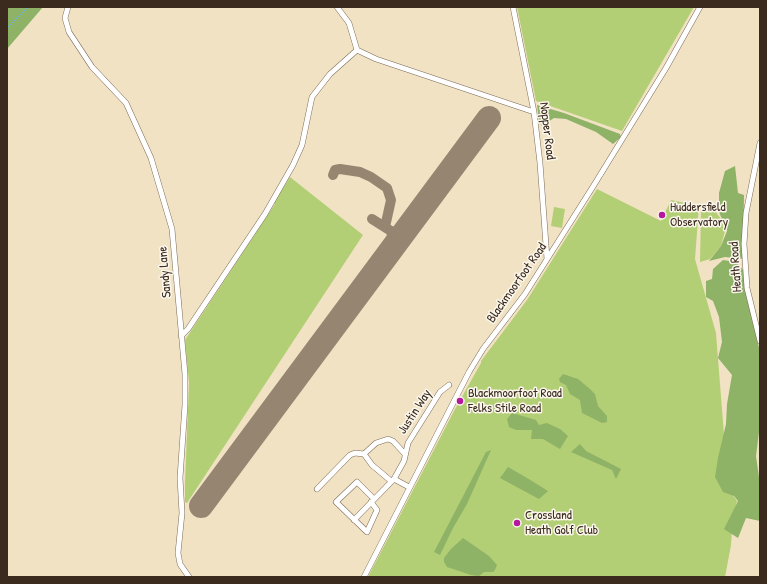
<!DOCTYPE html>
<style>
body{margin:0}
#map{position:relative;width:767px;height:584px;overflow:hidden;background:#f1e2c4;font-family:"Patrick Hand",sans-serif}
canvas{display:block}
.frame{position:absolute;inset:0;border:8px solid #3b2a1e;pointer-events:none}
</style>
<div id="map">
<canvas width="767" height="584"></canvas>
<div class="frame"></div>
</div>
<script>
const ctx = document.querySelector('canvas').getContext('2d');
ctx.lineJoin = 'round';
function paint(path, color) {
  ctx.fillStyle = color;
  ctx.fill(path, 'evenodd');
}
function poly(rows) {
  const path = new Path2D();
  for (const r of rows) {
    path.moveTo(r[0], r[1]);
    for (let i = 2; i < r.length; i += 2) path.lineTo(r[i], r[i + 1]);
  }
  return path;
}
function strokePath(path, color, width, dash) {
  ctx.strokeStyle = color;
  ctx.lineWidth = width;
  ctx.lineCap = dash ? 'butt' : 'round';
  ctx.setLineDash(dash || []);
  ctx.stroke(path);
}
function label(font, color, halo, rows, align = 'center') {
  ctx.font = font + ' "Patrick Hand",sans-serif';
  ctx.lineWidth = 3;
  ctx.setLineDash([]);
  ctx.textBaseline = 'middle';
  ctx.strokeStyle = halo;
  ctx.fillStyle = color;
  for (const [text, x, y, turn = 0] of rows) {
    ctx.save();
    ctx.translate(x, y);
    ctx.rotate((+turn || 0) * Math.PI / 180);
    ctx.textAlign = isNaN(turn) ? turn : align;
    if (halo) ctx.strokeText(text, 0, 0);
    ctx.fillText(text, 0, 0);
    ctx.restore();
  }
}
const green = poly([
 [517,7,694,7,622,131,536,101],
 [290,177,363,235,187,503,185,502,185,483,189,383,185,340,275,204,274,203],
 [597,189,661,221,671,200,699,206,695,259,716,333,724,435,722,480,737,501,733,516,731,545,725,577,368,577,454,411,481,363,481,361,527,300],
 [554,207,565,209,562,228,551,226],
 [709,209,715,211,721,219,725,231,721,246,710,259,700,262,701,210]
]);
const forest = poly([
 [7,7,43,7,7,49],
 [537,105,564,113,620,134,621,137,613,144,596,132,566,119,554,118,542,126,539,121],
 [735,166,738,193,744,195,743,259,725,257,709,261,721,246,727,231,719,212,719,193,725,171],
 [723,260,736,262,744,271,744,285,760,352,760,424,756,456,760,484,760,521,746,518,738,538,724,529,738,501,734,496,723,492,715,477,718,458,726,424,727,404,732,375,718,358,722,342,719,317,713,301,706,297,706,281,712,279,713,269],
 [563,374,578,379,590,389,595,394,598,406,607,416,607,422,602,423,582,413,580,400,570,394,566,385,560,382,559,379],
 [512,413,536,420,539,425,547,423,560,429,568,436,560,449,543,439,531,439,532,430,516,430,509,427,507,419],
 [580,444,586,451,621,469,616,479,612,470,571,452],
 [491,450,467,504,453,528,440,555,434,552,486,452],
 [508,467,527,478,548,491,539,499,500,478],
 [463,538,489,556,497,565,495,570,493,572,484,572,479,576,471,575,447,567,444,562,444,558,451,549]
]);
const stream = poly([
 [7,28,28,7]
]);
const taxiway = poly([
 [333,175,335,170,340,169,360,172,371,177,387,188,391,200,385,227],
 [372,219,391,231,392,236,389,252]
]);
const runway = poly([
 [201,506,489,118]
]);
const minor = poly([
 [68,7,65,18,69,32,92,67,126,103,151,158,172,229,185,374,185,405,180,478,182,513,178,553,180,564,189,577],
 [337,7,349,23,357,50],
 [513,7,534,112,540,163,547,259],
 [357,50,376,59,534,112],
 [760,143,746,213,744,244,747,288,760,341],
 [181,336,188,329,265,214,293,165,302,145,312,97,330,74,357,50],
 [364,454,376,443,388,439,393,441,404,453],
 [364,454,372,465,391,481],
 [394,479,409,487],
 [317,489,350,455,355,453,364,454],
 [371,502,377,510,367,532,336,502,357,482,374,499],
 [354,520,394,479,404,461,408,443,440,392,449,385],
 [364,577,469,372,483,349,525,294,594,185,666,68,700,7]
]);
const markers = [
 [662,215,4,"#b5179e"],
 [460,401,4,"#b5179e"],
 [517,523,4,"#b5179e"]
];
const streetNames = [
 ["Nopper Road",547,131,83],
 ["Heath Road",736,267,-94],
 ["Sandy Lane",165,272,-95],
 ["Blackmoorfoot Road",517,283,-55],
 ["Justin Way",415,412,-57]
];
const poiNames = [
 ["Huddersfield",670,208],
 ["Observatory",670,223],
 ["Blackmoorfoot Road",468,394],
 ["Felks Stile Road",468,409],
 ["Crossland",525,516],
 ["Heath Golf Club",525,531]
];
paint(green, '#b3cf75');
paint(forest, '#8eb266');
strokePath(stream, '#67b8e2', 1);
strokePath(taxiway, '#968671', 10);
strokePath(runway, '#968671', 24);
strokePath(minor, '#7b6a58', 6);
strokePath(minor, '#fff', 5);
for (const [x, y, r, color] of markers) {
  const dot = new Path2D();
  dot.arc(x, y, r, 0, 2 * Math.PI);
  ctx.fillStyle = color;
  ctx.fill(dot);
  strokePath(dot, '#fbf7ec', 1.5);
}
label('13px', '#3b2a1e', '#fbf7ec', streetNames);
label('13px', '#3b2a1e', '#fbf7ec', poiNames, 'left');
</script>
